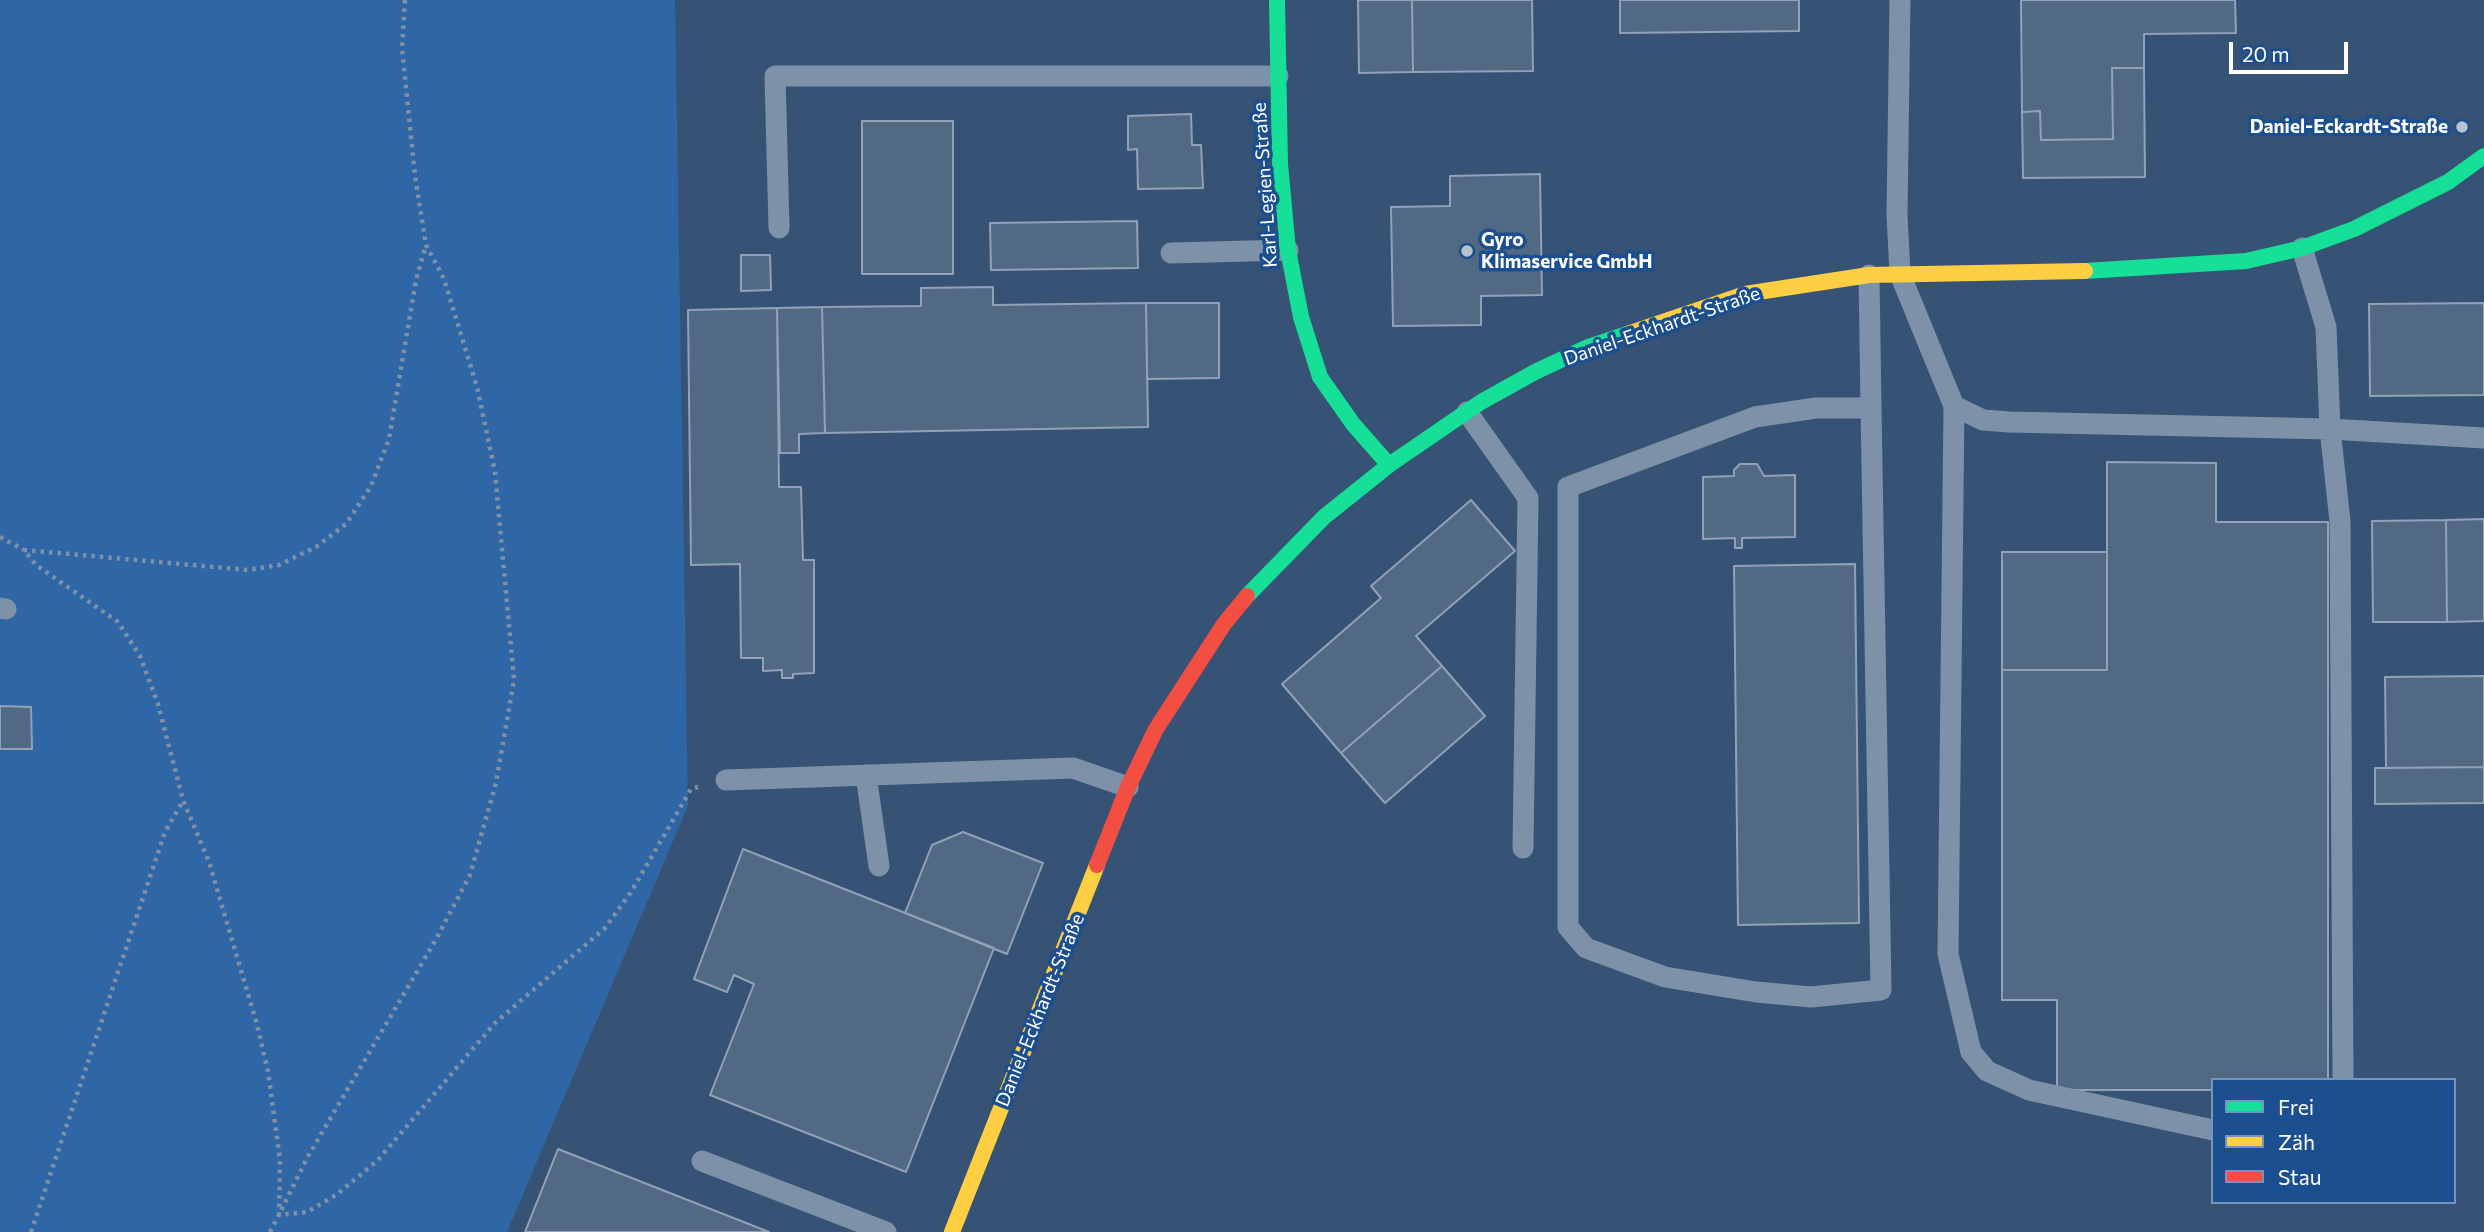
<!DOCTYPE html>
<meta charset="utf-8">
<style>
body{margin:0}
#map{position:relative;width:2484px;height:1232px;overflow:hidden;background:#365274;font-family:Commissioner,sans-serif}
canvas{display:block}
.legend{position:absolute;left:2211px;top:1078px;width:245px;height:126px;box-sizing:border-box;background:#1b4f8f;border:2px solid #7695bc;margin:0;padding:9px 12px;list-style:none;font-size:21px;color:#fff}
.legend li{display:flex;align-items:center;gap:14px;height:35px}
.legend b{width:35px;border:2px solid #7695bc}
.scale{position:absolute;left:2229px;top:42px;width:119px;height:32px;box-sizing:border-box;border:4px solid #fff;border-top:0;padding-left:9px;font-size:21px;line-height:24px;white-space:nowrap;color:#fff;-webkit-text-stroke:5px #1b4f8f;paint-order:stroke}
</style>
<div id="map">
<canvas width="2484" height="1232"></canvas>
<ul class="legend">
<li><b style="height:9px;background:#16e098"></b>Frei</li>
<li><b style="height:9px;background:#ffcf43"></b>Zäh</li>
<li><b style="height:9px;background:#f24e42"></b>Stau</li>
</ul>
<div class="scale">20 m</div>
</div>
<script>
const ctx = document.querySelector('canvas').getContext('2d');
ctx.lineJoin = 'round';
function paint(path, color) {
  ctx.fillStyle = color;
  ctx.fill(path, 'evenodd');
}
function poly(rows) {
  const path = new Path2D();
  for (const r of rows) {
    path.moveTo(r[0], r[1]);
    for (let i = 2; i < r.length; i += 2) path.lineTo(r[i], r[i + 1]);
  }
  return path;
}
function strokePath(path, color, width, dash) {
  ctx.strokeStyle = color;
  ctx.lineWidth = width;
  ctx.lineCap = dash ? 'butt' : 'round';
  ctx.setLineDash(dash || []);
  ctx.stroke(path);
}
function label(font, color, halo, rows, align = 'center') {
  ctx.font = font + ' Commissioner,sans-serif';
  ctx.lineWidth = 7;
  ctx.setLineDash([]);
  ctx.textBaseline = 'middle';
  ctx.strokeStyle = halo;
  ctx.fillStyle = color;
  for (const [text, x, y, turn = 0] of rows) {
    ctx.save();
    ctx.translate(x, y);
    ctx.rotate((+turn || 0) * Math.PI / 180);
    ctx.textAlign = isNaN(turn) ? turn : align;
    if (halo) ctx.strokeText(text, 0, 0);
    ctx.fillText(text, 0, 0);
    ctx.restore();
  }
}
const green = poly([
 [0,0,675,0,688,806,507,1232,0,1232]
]);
const building = poly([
 [1358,0,1412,0,1413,72,1359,73,1358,0],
 [1412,0,1532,0,1533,71,1413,72,1412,0],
 [1620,0,1799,0,1799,31,1620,33,1620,0],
 [2021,0,2235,0,2236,33,2144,34,2144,68,2112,68,2113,139,2041,140,2040,111,2022,112,2021,0],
 [2112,68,2144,68,2145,177,2023,178,2022,112,2040,111,2041,140,2113,139,2112,68],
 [1191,114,1192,145,1201,145,1203,188,1138,189,1137,149,1128,150,1128,116,1191,114],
 [862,121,953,121,953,274,862,274,862,121],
 [1540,174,1542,295,1481,296,1481,325,1393,326,1391,207,1450,206,1450,176,1540,174],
 [1137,221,1138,268,991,270,990,223,1137,221],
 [741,255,770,255,771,290,741,291,741,255],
 [993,287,993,305,1146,303,1148,427,825,433,822,307,921,306,921,288,993,287],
 [1146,303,1219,303,1219,378,1147,379,1146,303],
 [2484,303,2484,395,2370,396,2369,304,2484,303],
 [822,307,825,433,799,434,799,453,780,453,777,308,822,307],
 [777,308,779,487,801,487,803,560,814,560,814,673,793,674,793,678,782,678,782,670,763,671,763,658,741,658,740,564,691,565,688,310,777,308],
 [2107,462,2216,463,2216,522,2328,522,2328,1080,2213,1080,2213,1090,2057,1090,2057,1000,2002,1000,2002,670,2107,670,2107,462],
 [1740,464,1757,464,1764,476,1795,475,1795,537,1742,538,1742,548,1735,548,1735,538,1703,539,1703,477,1734,476,1734,470,1740,464],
 [1471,500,1515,551,1416,636,1442,666,1341,753,1282,684,1381,598,1371,586,1471,500],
 [2484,519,2484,621,2447,622,2446,520,2484,519],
 [2446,520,2447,622,2373,622,2372,521,2446,520],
 [2002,552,2107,552,2107,670,2002,670,2002,552],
 [1855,564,1859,923,1738,925,1734,566,1855,564],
 [1442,666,1485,716,1385,803,1341,753,1442,666],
 [2484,676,2484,767,2386,768,2385,677,2484,676],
 [0,706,31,707,32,749,0,749,0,706],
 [2484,767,2484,803,2375,804,2375,768,2484,767],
 [963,832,1043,863,1007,954,905,913,932,845,963,832],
 [743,849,994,948,906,1172,710,1095,754,984,734,975,727,992,694,979,743,849],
 [558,1149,769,1232,525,1232,558,1149]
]);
const path = poly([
 [405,0,402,48,415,176,426,245,444,279,477,387,495,472,514,680,496,783,470,875,435,941,307,1158,279,1215,280,1160,268,1071,256,1021,209,862,183,800,158,704,140,656,118,622,36,565,24,550,248,570,279,565,316,547,346,524,371,486,389,439,416,280,426,245],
 [0,537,24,550],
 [31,1232,165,832,183,801],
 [270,1232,279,1215,307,1212,336,1195,377,1161,495,1023,605,928,631,892,691,789,698,787]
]);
const lane = poly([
 [1900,0,1897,215,1900,274,1954,406,1983,420,2009,422,2330,429,2484,438],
 [779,228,775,76,1278,76],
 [2302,248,2326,327,2330,429,2340,521,2343,1080],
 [1171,253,1288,250],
 [1869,275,1871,408,1881,990,1811,997,1756,992,1665,977,1586,948,1568,927,1568,487,1755,417,1816,408,1871,408],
 [1954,406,1948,954,1971,1052,1987,1071,2029,1090,2213,1130],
 [1467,412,1528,498,1523,848],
 [0,608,6,609],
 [866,775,879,866],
 [726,780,1073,768,1128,787],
 [702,1161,886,1232]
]);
const fast = poly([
 [1277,0,1280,164,1288,250,1301,317,1320,377,1353,424,1389,465],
 [2085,271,2246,261,2302,248,2354,229,2448,182,2484,156],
 [1247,596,1324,517,1389,465,1481,402,1535,372,1588,347,1630,333]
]);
const slow = poly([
 [1630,333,1745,294,1869,275,2085,271],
 [952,1232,1097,865]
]);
const jam = poly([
 [1097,865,1128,787,1156,729,1224,624,1247,596]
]);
const markers = [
 [2462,127,7,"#b9c2ce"],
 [1467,251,7,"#b9c2ce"]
];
const poiNames = [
 ["Daniel-Eckardt-Straße",2448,127],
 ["Gyro",1481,240,"left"],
 ["Klimaservice GmbH",1481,262,"left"]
];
const streetNames = [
 ["Karl-Legien-Straße",1265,185,-94],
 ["Daniel-Eckhardt-Straße",1662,326,-19],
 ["Daniel-Eckhardt-Straße",1040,1010,-68]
];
paint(green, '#2f66a5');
paint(building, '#526984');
strokePath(building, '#92a2b6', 2);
strokePath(path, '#7d92a8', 4.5, [3.5, 5]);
strokePath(lane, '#7d92a8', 21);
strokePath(fast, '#16e098', 16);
strokePath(slow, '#ffcf43', 16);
strokePath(jam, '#f24e42', 16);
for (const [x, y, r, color] of markers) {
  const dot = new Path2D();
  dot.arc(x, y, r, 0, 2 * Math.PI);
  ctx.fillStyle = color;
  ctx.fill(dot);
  strokePath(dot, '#1b4f8f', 2.5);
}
label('bold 19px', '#fff', '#1b4f8f', poiNames, 'right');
label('19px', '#fff', '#1b4f8f', streetNames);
</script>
